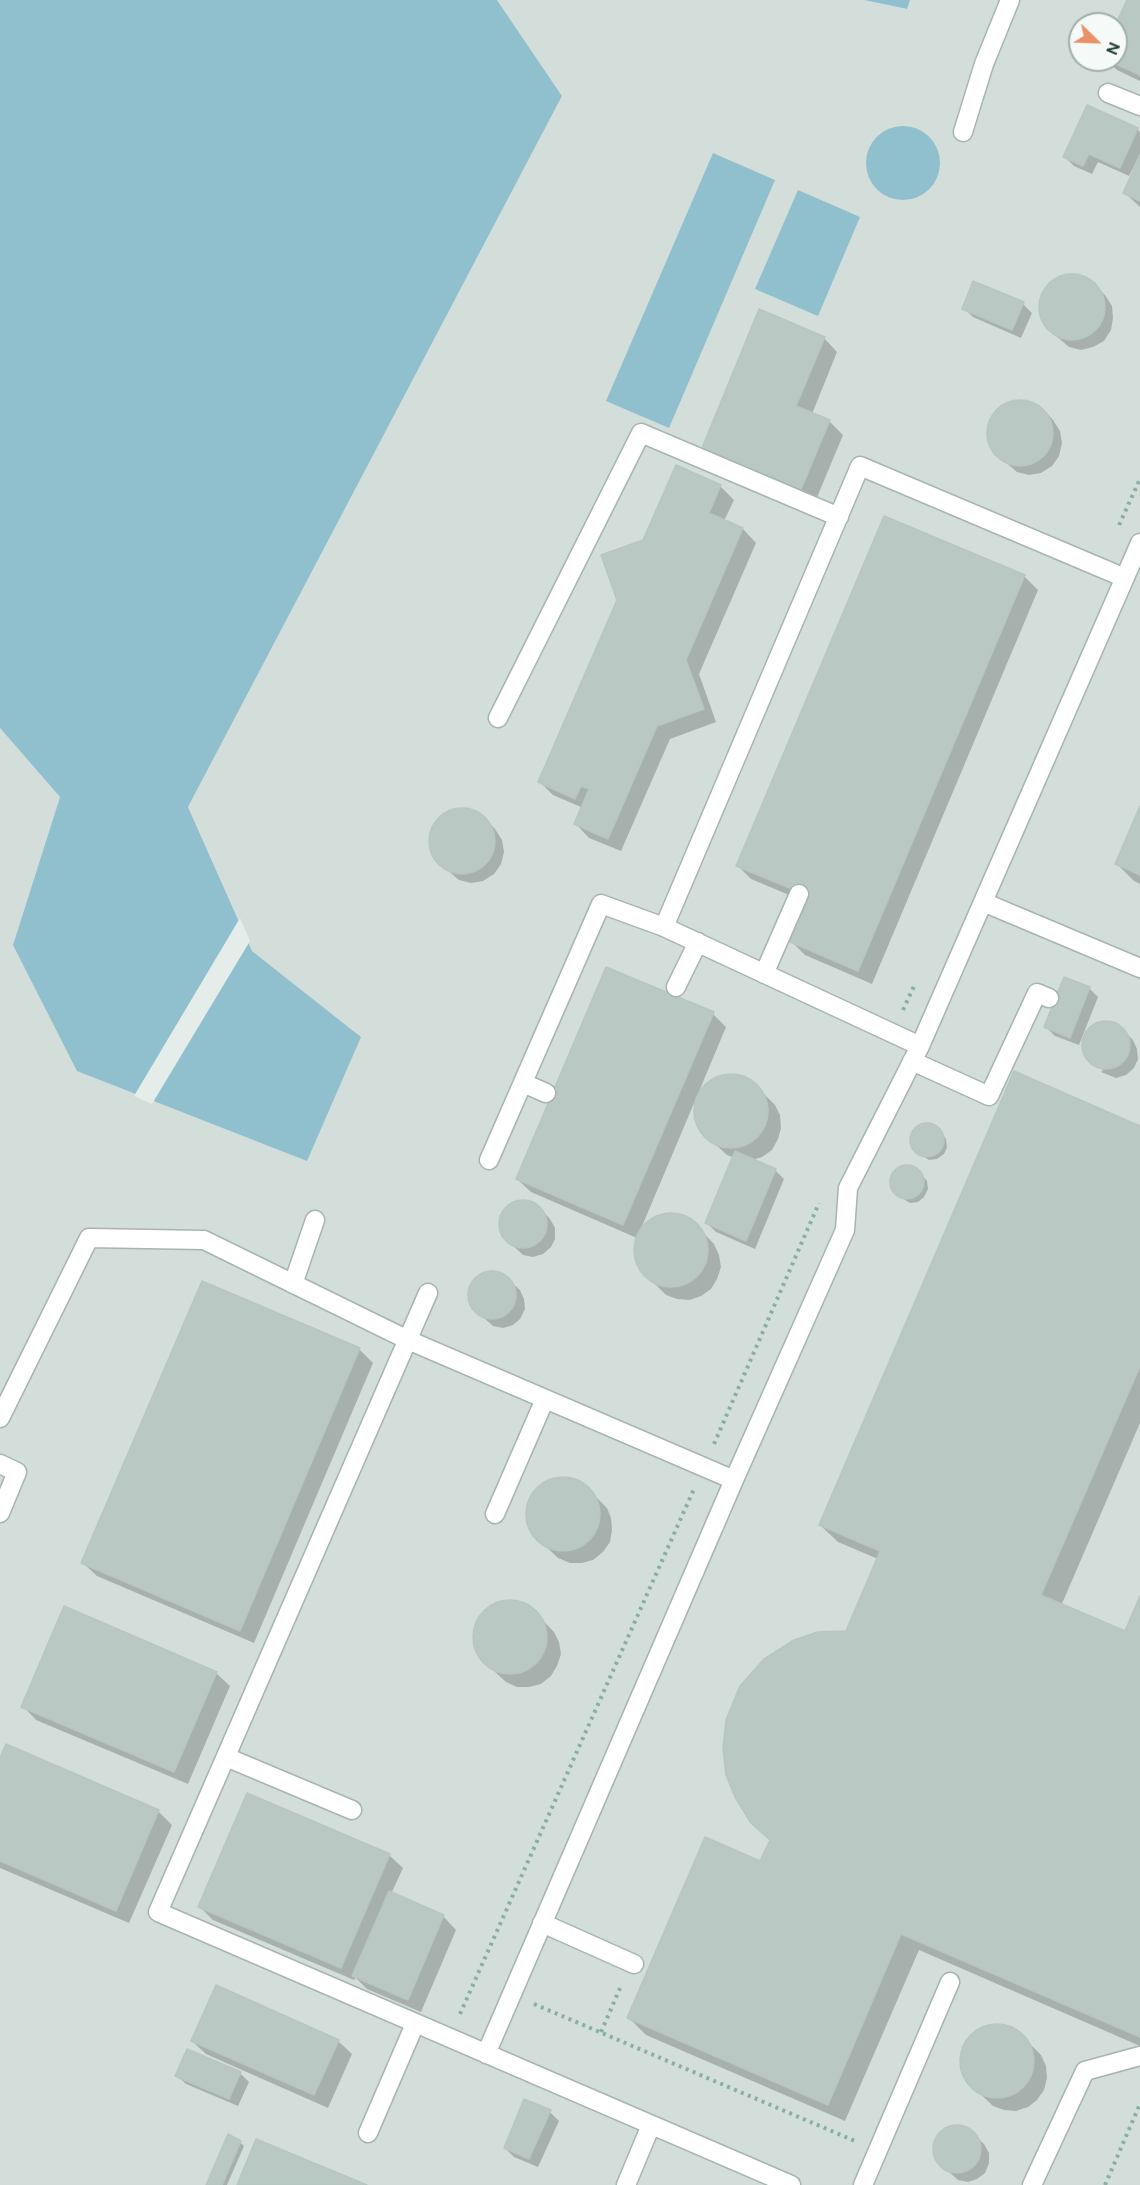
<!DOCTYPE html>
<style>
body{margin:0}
#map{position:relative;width:1140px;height:2185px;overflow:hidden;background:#e4edea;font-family:"DM Sans",sans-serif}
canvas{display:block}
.north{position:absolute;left:1068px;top:12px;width:60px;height:60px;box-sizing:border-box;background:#f5f9f8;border:2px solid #a2aeac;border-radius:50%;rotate:113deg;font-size:16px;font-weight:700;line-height:24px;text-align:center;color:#253e39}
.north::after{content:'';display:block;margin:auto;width:21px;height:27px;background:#ea9066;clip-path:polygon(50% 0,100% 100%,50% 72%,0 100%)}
</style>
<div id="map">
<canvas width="1140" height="2185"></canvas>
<div class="north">N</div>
</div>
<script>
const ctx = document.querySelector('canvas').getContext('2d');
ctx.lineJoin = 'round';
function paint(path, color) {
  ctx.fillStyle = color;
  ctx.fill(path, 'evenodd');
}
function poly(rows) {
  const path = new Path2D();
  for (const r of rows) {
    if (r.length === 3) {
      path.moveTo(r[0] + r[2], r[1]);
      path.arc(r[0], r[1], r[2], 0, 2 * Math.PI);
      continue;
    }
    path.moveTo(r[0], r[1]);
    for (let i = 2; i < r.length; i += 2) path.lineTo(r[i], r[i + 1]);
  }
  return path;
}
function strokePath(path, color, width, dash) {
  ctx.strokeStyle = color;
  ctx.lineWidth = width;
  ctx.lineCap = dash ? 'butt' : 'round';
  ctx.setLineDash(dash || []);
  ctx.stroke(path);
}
const built = poly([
 [497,0,864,0,906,9,910,0,1140,0,1140,2185,0,2185,0,728,60,797,13,945,361,1037,252,951,188,807,562,96],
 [1080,24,1116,24,1116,60,1080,60]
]);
const water = poly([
 [0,0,497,0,562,96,188,807,252,951,361,1037,307,1161,77,1071,13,945,60,797,0,728],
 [864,0,910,0,907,9],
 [903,163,37],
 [713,153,775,180,669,428,606,401],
 [798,190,860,217,818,316,755,289]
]);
const pier = poly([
 [240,918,250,941,152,1104,134,1096]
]);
const shadow = poly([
 [1128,0,1140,0,1140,81,1117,70,1106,60,1116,60,1116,28],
 [1137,129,1140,132,1140,154,1129,176,1098,162,1092,174,1074,166,1065,157],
 [1140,159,1140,207,1125,193],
 [1073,276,1085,278,1095,285,1105,295,1112,306,1113,318,1111,330,1104,341,1093,347,1081,350,1069,347,1049,330,1042,319,1040,307,1042,295,1050,284,1060,277],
 [974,283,1023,304,1032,313,1021,338,973,317,964,308],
 [824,338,837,352,812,414,829,421,843,435,813,507,715,466],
 [1021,400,1033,403,1044,410,1053,420,1060,431,1062,443,1059,456,1052,466,1041,473,1029,475,1017,472,997,455,990,444,988,432,991,420,998,410,1008,403],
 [720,486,734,500,724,521,743,529,756,543,699,674,716,722,670,739,621,851,589,838,576,824,583,808,553,795,540,782,645,541],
 [1024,576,1038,590,872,984,805,955,792,942,808,903,751,879,738,866],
 [463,809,475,812,486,819,495,829,502,840,504,852,501,864,494,874,483,881,471,883,459,880,439,863,432,853,430,840,433,828,440,818,450,811],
 [1140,809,1140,884,1134,881,1117,864],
 [1089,988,1098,997,1079,1045,1055,1036,1046,1027],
 [713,1014,726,1027,698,1094,711,1082,721,1077,732,1075,743,1077,753,1083,775,1105,780,1115,781,1128,778,1139,772,1150,762,1157,752,1160,775,1170,784,1179,755,1249,716,1232,707,1223,734,1158,727,1155,703,1133,697,1122,697,1096,640,1231,650,1221,660,1216,671,1214,683,1216,693,1222,714,1244,719,1255,721,1267,717,1279,711,1289,701,1296,690,1300,677,1299,666,1295,643,1272,637,1261,635,1250,637,1238,531,1192,517,1179],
 [1105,1022,1115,1024,1123,1030,1133,1040,1137,1049,1138,1059,1134,1068,1126,1075,1116,1078,1101,1072,1103,1070,1088,1060,1084,1051,1084,1035,1095,1025],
 [929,1124,941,1132,946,1139,947,1147,944,1154,937,1159,929,1160,917,1152,912,1145,911,1137,914,1130,921,1125],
 [1140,1127,1140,1423,1061,1606,1125,1633,1140,1599,1140,2046,919,1950,845,2121,646,2035,629,2018,761,1863,772,1841,847,1632,878,1559,838,1542,820,1525],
 [910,1167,922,1175,927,1181,928,1189,924,1197,918,1202,910,1203,897,1195,893,1188,892,1180,895,1172,901,1168],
 [522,1202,532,1203,541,1209,550,1219,555,1228,555,1239,551,1247,543,1254,533,1257,523,1255,506,1239,501,1230,501,1220,505,1210,513,1204],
 [491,1272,501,1274,510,1281,520,1290,524,1299,525,1309,520,1319,513,1325,503,1328,493,1326,475,1310,470,1301,470,1291,474,1281,482,1275],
 [359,1349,373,1363,254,1643,97,1576,83,1563],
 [564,1478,575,1480,585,1486,607,1508,611,1518,612,1530,610,1542,603,1552,593,1560,582,1563,570,1563,558,1558,535,1536,529,1525,527,1514,529,1503,534,1492,542,1485,552,1479],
 [511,1602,522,1604,532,1609,554,1632,559,1642,561,1654,557,1666,551,1676,541,1684,529,1687,517,1687,506,1682,482,1660,477,1649,475,1638,477,1626,482,1616,490,1608,500,1603],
 [216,1673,230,1686,188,1784,36,1720,23,1706],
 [0,1761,158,1811,172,1825,129,1923,0,1868],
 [389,1855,403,1868,391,1894,443,1916,456,1930,421,2012,367,1989,356,1978,354,1980,213,1920,200,1907],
 [998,2025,1009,2027,1019,2033,1041,2055,1046,2066,1047,2078,1044,2090,1037,2100,1028,2107,1016,2111,1004,2110,993,2106,969,2083,963,2072,961,2061,963,2050,969,2040,977,2032,986,2027],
 [192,2041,338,2041,352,2054,328,2108,206,2054],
 [240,2073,249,2082,238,2106,186,2084,177,2075],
 [550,2112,559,2121,538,2167,514,2157,505,2148],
 [956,2127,966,2128,974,2135,984,2144,989,2153,989,2163,985,2173,977,2179,968,2182,958,2180,940,2164,935,2155,935,2145,939,2135,946,2129],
 [240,2142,244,2146,227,2185,207,2185]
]);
const building = poly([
 [1127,0,1140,0,1140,75,1107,60,1116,60,1116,24,1127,0],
 [1087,105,1138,128,1120,168,1089,154,1083,166,1063,157,1087,105],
 [1140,155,1140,201,1123,193,1140,155],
 [1072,307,33],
 [973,281,1024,302,1012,330,962,309,973,281],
 [759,309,825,337,796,406,830,420,799,494,700,453,759,309],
 [1020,433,33],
 [676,465,721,485,709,513,743,528,686,660,704,709,657,726,608,839,574,824,589,789,581,786,575,799,538,782,617,600,601,555,643,540,676,465],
 [884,516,1025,575,858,971,790,942,809,896,736,866,884,516],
 [1140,806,1140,875,1115,864,1140,806],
 [462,841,33],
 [606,967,714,1012,623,1225,516,1179,606,967],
 [1064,977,1090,987,1070,1038,1044,1027,1064,977],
 [1106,1045,24],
 [1014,1071,1140,1126,1140,1366,1041,1595,1125,1631,1140,1596,1140,2037,901,1934,828,2105,627,2018,705,1837,760,1861,770,1840,751,1823,735,1797,726,1775,723,1748,726,1720,740,1686,764,1659,794,1640,818,1632,846,1631,880,1551,819,1525,1014,1071],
 [731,1111,37],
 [927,1140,17],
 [735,1151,776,1169,746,1241,705,1223,735,1151],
 [907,1182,17],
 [523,1224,24],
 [671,1250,37],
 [492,1295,24],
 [202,1281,360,1348,240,1631,81,1563,202,1281],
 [563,1514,37],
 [510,1637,37],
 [64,1606,217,1672,174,1772,21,1707,64,1606],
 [6,1744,159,1810,116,1911,0,1861,0,1758,6,1744],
 [247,1793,390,1854,341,1968,198,1907,247,1793],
 [389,1891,444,1915,408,2000,352,1976,389,1891],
 [216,1985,339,2040,314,2095,191,2041,216,1985],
 [997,2061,37],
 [187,2049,241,2072,229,2099,175,2076,187,2049],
 [524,2099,551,2110,529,2159,504,2148,524,2099],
 [957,2149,24],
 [228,2134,241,2141,222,2185,206,2185,228,2134],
 [256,2139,367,2185,237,2185,256,2139]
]);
const path = poly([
 [1119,525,1140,479],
 [903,1010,914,986],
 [714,1444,819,1203],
 [534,2004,855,2141],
 [460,2014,694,1489],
 [601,2032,621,1986],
 [1105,2185,1140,2104]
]);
const minor = poly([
 [1108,93,1140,106],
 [963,132,984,64,1010,0],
 [498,718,641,433,839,517],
 [983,902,1140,968],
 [664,927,860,466,1125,578],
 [764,974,799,894],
 [676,987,698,942],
 [912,1061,989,1096,1037,993,1049,998],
 [523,1083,546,1093],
 [489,1160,601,904,664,927,920,1046],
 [293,1284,315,1220],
 [428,1293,158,1912,791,2185],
 [0,1418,89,1238,204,1240,408,1340,734,1480],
 [0,1464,17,1472,0,1513],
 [495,1514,545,1399],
 [226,1757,352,1810],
 [542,1923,634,1964],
 [486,2054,734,1480,845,1230,848,1188,920,1046,1140,543],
 [368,2133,415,2024],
 [626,2185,651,2125],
 [863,2185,950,1982],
 [1032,2185,1085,2071,1140,2056]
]);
paint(built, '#d3ddd9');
paint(water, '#90c0ce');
paint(pier, '#e4edea');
paint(shadow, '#0003');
paint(building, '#bac8c3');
strokePath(building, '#b7c6c1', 1.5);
strokePath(minor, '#a7b5b1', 21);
strokePath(path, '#87afa5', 4, [3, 4.5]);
strokePath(minor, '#fff', 18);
</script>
